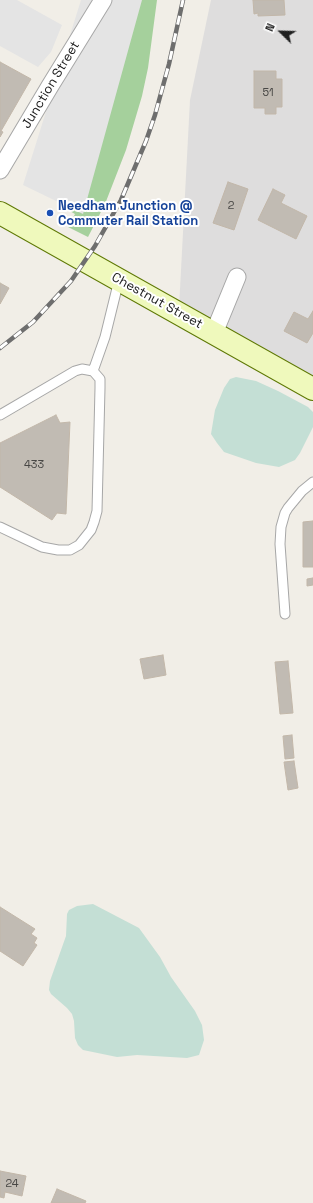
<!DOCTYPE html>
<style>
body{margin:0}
#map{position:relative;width:313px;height:1203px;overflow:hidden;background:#f1eee7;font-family:"Space Grotesk",sans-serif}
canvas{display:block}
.north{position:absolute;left:261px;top:12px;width:40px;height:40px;-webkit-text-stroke:3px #fff;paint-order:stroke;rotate:293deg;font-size:11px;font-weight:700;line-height:16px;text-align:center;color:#202020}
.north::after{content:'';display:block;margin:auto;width:14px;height:18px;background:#202020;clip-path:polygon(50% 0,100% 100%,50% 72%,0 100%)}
</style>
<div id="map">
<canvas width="313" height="1203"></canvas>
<div class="north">N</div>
</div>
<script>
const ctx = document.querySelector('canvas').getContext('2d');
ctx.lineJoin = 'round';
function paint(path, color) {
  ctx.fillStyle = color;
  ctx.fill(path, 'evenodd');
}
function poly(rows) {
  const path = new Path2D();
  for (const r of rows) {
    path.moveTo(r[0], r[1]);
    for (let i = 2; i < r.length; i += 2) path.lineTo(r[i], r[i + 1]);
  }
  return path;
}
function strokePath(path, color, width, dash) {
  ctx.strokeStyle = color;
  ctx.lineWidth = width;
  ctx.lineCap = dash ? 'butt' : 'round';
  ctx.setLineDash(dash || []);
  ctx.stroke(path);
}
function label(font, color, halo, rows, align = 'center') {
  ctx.font = font + ' "Space Grotesk",sans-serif';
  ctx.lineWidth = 4;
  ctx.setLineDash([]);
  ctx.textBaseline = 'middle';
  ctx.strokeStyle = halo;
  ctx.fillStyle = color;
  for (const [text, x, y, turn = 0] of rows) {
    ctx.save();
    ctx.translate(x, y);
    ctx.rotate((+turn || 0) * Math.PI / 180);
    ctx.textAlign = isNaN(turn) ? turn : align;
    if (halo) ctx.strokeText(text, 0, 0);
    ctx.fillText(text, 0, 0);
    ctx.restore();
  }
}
const residential = poly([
 [211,0,313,0,313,401,178,327,190,100]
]);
const forest = poly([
 [138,0,157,0,148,68,142,96,126,150,105,204,88,237,68,227,75,214,68,210,73,204]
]);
const wetland = poly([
 [236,377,256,381,278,391,308,407,313,412,313,427,300,453,295,460,279,467,256,463,224,452,217,443,211,434,215,410,224,388,230,379],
 [93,904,139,928,160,957,171,977,195,1011,202,1025,204,1040,199,1055,187,1058,137,1055,117,1057,83,1050,78,1045,75,1038,74,1021,72,1014,67,1008,51,994,49,990,50,981,66,936,67,914,69,910,77,906]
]);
const parking = poly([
 [0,0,17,0,62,25,51,52,38,67,0,46],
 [81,0,142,0,83,214,23,185]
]);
const building = poly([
 [253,0,284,0,285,15,258,16,258,13,254,14,253,0],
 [0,62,31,79,1,131,3,132,0,137,0,62],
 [254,71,276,71,276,79,282,79,282,107,276,107,276,114,265,114,265,108,254,108,254,71],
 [228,182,248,189,234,230,213,223,228,182],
 [273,189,285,195,281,203,307,216,296,239,258,220,273,189],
 [0,283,9,288,0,304,0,283],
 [313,311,313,333,307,343,284,331,294,312,308,319,313,311],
 [56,415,60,423,70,422,66,514,57,513,52,520,0,487,0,443,56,415],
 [313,521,313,567,303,567,303,522,313,521],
 [313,578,313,585,307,586,307,579,313,578],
 [163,655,166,675,144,679,140,659,163,655],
 [288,661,293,713,280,714,275,662,288,661],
 [292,735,294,758,285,759,283,736,292,735],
 [294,761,298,788,288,790,284,762,294,761],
 [0,907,35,929,31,934,37,938,34,943,37,945,23,966,0,951,0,907],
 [0,1171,26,1176,22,1196,5,1192,4,1198,0,1197,0,1171],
 [57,1189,86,1201,85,1203,51,1203,57,1189]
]);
const service = poly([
 [0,415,75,371,82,369,93,371],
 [0,527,42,547,58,550,70,550,79,545,91,530,94,522,97,511,100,388,100,379,93,371,105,337,119,280],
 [285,614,280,544,281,527,285,513,288,508,302,491,313,482]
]);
const minor = poly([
 [0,170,50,86,103,0],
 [214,333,237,277]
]);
const secondary = poly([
 [0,213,313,389]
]);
const rail = poly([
 [0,348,33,322,71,281,95,246,121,200,146,141,155,115,169,64,183,0]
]);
const markers = [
 [50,213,4,"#1a4fb4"]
];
const numberNames = [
 ["51",268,93],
 ["2",231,206],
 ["433",34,465],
 ["24",12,1184]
];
const streetNames = [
 ["Junction Street",51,85,-59],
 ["Chestnut Street",157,301,29]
];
const transitNames = [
 ["Needham Junction @",58,206],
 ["Commuter Rail Station",58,221]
];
paint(residential, '#dedddd');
paint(forest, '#a5d09c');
paint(wetland, '#c4dfd5');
paint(parking, '#e4e4e4');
paint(building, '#c1bbb3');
strokePath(building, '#c2b7a9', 1);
strokePath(service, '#a7a7a7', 11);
strokePath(minor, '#a7a7a7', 19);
strokePath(secondary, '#5f7905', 24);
strokePath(service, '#fff', 9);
strokePath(minor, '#fff', 17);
strokePath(secondary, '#eff9bc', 22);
strokePath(rail, '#6e6e6e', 4.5);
strokePath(rail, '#fff', 3, [9]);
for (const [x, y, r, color] of markers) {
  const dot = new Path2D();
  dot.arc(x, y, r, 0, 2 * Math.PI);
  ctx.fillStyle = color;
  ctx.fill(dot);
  strokePath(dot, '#fff', 1.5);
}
label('11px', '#484745', null, numberNames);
label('13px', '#202020', '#fff', streetNames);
label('bold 13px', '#164399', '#fff', transitNames, 'left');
</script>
